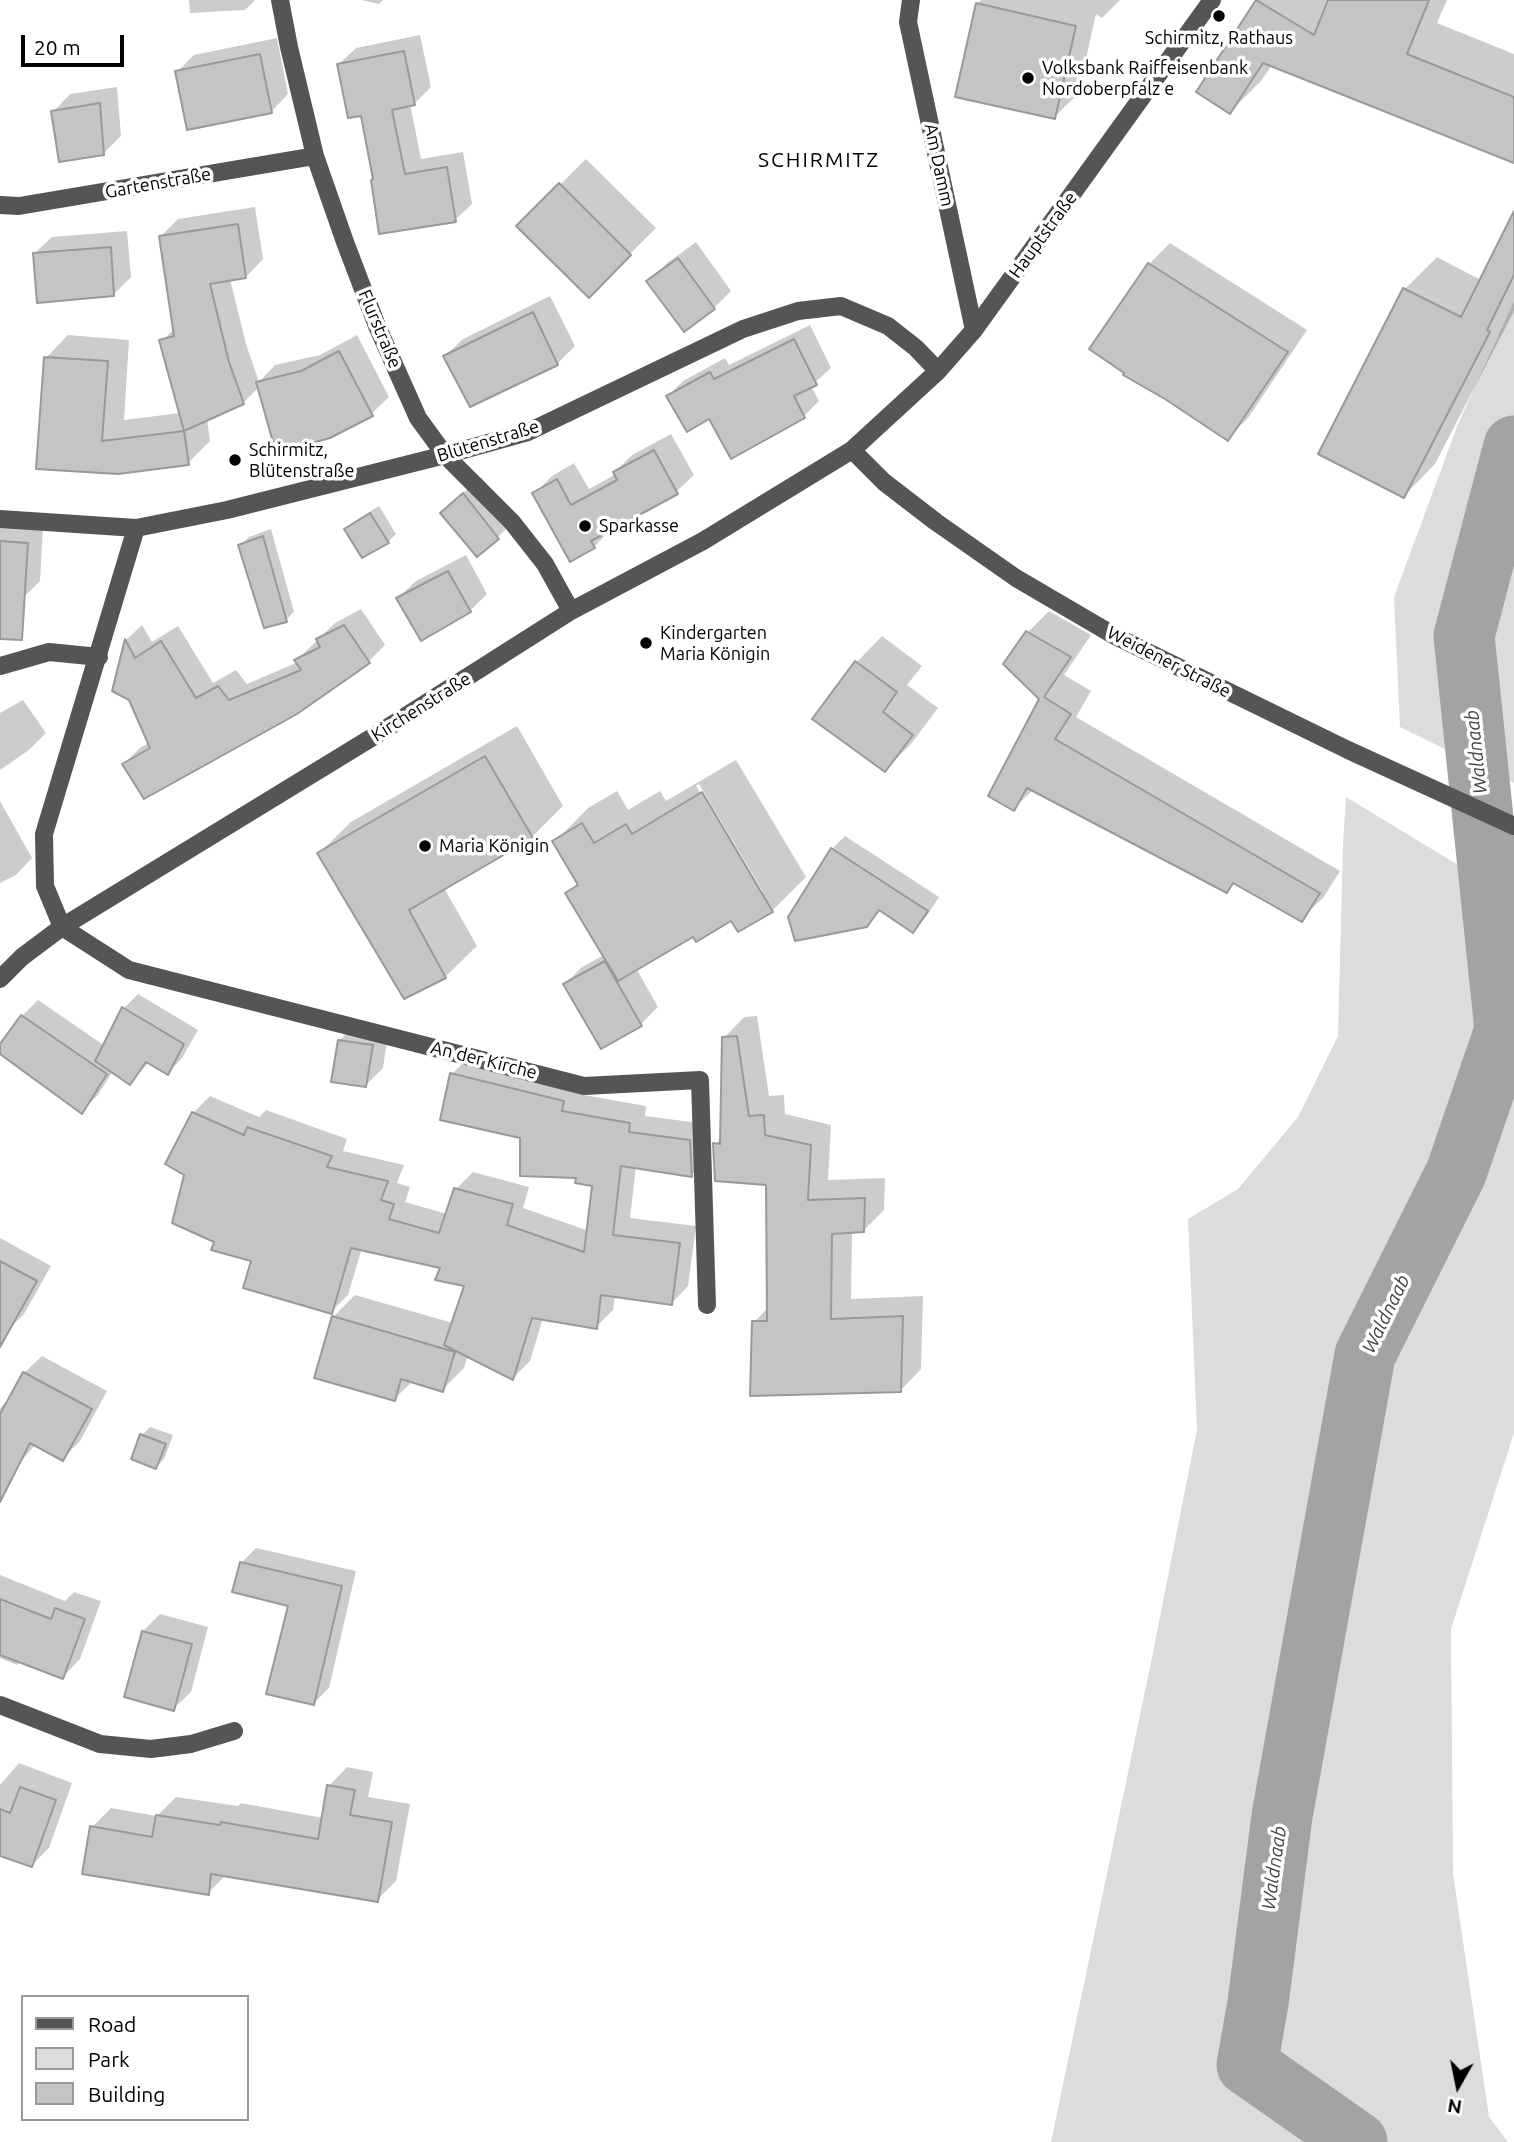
<!DOCTYPE html>
<meta charset="utf-8">
<style>
body{margin:0}
#map{position:relative;width:1514px;height:2142px;overflow:hidden;background:#fff;font-family:Ubuntu,sans-serif}
canvas{display:block}
.legend{position:absolute;left:21px;top:1995px;width:228px;height:126px;box-sizing:border-box;background:#fff;border:2px solid #999;margin:0;padding:9px 12px;list-style:none;font-size:21px;color:#000}
.legend li{display:flex;align-items:center;gap:14px;height:35px}
.legend b{width:35px;border:2px solid #999}
.north{position:absolute;left:1423px;top:2051px;width:70px;height:70px;-webkit-text-stroke:5px #fff;paint-order:stroke;rotate:189deg;font-size:19px;font-weight:700;line-height:28px;text-align:center;color:#000}
.north::after{content:'';display:block;margin:auto;width:24px;height:32px;background:#000;clip-path:polygon(50% 0,100% 100%,50% 72%,0 100%)}
.scale{position:absolute;left:21px;top:35px;width:103px;height:32px;box-sizing:border-box;border:4px solid #000;border-top:0;padding-left:9px;font-size:21px;line-height:24px;white-space:nowrap;color:#000;-webkit-text-stroke:5px #fff;paint-order:stroke}
</style>
<div id="map">
<canvas width="1514" height="2142"></canvas>
<ul class="legend">
<li><b style="height:9px;background:#555"></b>Road</li>
<li><b style="height:19px;background:#dcdcdc"></b>Park</li>
<li><b style="height:19px;background:#c4c4c4"></b>Building</li>
</ul>
<div class="north">N</div>
<div class="scale">20 m</div>
</div>
<script>
const ctx = document.querySelector('canvas').getContext('2d');
ctx.lineJoin = 'round';
function paint(path, color) {
  ctx.fillStyle = color;
  ctx.fill(path, 'evenodd');
}
function poly(rows) {
  const path = new Path2D();
  for (const r of rows) {
    path.moveTo(r[0], r[1]);
    for (let i = 2; i < r.length; i += 2) path.lineTo(r[i], r[i + 1]);
  }
  return path;
}
function strokePath(path, color, width, dash) {
  ctx.strokeStyle = color;
  ctx.lineWidth = width;
  ctx.lineCap = dash ? 'butt' : 'round';
  ctx.setLineDash(dash || []);
  ctx.stroke(path);
}
function label(font, color, halo, rows, align = 'center') {
  ctx.font = font + ' Ubuntu,sans-serif';
  ctx.lineWidth = 7;
  ctx.setLineDash([]);
  ctx.textBaseline = 'middle';
  ctx.strokeStyle = halo;
  ctx.fillStyle = color;
  for (const [text, x, y, turn = 0] of rows) {
    ctx.save();
    ctx.translate(x, y);
    ctx.rotate((+turn || 0) * Math.PI / 180);
    ctx.textAlign = isNaN(turn) ? turn : align;
    if (halo) ctx.strokeText(text, 0, 0);
    ctx.fillText(text, 0, 0);
    ctx.restore();
  }
}
const green = poly([
 [1514,301,1514,783,1400,727,1394,597,1458,424],
 [1346,797,1514,899,1514,1433,1451,1629,1453,1874,1489,2117,1508,2142,1051,2142,1149,1672,1197,1430,1188,1219,1238,1189,1298,1117,1338,1036,1343,845]
]);
const shadow = poly([
 [189,0,255,0,245,10,190,13],
 [362,0,383,0,379,4],
 [981,0,1120,0,1102,18,1096,14,1078,94,1054,117,977,4],
 [1258,0,1447,0,1437,23,1514,54,1514,161,1272,65,1261,81,1230,112,1199,91],
 [420,35,431,87,414,104,410,104,421,159,463,152,472,204,455,220,375,178,362,114,339,64,356,48],
 [277,38,288,94,271,112,177,72,194,55],
 [117,87,121,136,103,154,53,112,70,94],
 [586,159,656,228,589,295,519,226],
 [255,207,263,259,246,277,230,279,246,344,259,382,275,365,320,355,357,335,389,397,371,414,259,387,243,403,207,419,210,441,188,463,119,473,46,358,68,335,129,340,124,420,180,413,163,340,175,328,161,236,178,219],
 [1514,217,1514,311,1435,464,1404,496,1405,289,1437,257,1481,280],
 [127,231,131,277,113,295,34,254,52,237],
 [696,242,731,291,714,308,649,281,666,264],
 [1170,243,1307,330,1248,418,1227,439,1149,264],
 [550,296,575,346,557,364,445,356,463,339],
 [810,325,831,368,811,386,819,401,804,416,731,456,709,417,668,396,683,381,725,358,729,365],
 [671,434,694,475,676,492,611,529,594,547,535,493,552,476,574,463,589,489,616,474,615,472,632,455],
 [481,477,515,520,498,537,460,496],
 [379,506,396,534,388,542,347,530,355,521],
 [0,525,43,527,40,581,24,597,0,596],
 [271,529,294,612,286,620,240,546,249,537],
 [466,555,487,594,470,611,398,598,416,581],
 [361,609,385,645,368,662,124,764,141,747,150,743,130,699,114,690,126,640,142,625,152,642,178,626,213,683,236,670,247,684,298,662,297,660,335,623],
 [1049,611,1091,635,1064,675,1091,691,1076,717,1340,871,1323,898,1301,919,1236,882,1227,891,1033,790,1013,809,1041,699,1027,633],
 [882,636,922,666,907,685,938,708,911,744,885,770,815,718,857,662],
 [23,700,46,733,29,750,0,770,0,713],
 [517,726,563,806,532,837,444,888,477,946,445,977,319,853,351,822],
 [736,760,806,877,772,911,732,919,694,934,636,968,658,1007,641,1024,602,1047,565,984,582,967,604,955,567,893,579,882,555,842,588,808,617,791,628,810,660,791,666,801],
 [699,784,763,892,759,892,696,786],
 [0,801,32,858,16,875,0,883],
 [845,836,939,897,926,917,913,930,881,910,866,925,832,849],
 [138,994,198,1030,182,1058,168,1073,149,1062,130,1083,113,1071,97,1096,82,1111,0,1052,0,1048,22,1016,38,1000,105,1046,124,1008],
 [757,1016,769,1096,784,1095,785,1114,831,1125,828,1180,885,1178,884,1210,863,1231,852,1231,851,1299,923,1296,921,1369,901,1390,754,1322,769,1307,768,1183,715,1144,722,1138,724,1038,744,1017],
 [357,1023,389,1028,383,1068,366,1085,339,1041],
 [469,1057,580,1084,578,1094,646,1106,645,1116,707,1124,708,1158,691,1175,636,1166,630,1218,696,1226,688,1286,671,1304,615,1295,613,1310,596,1327,543,1318,530,1361,513,1378,468,1355,464,1368,442,1390,413,1381,394,1399,333,1317,355,1295,453,1323,467,1284,442,1266,362,1248,348,1295,331,1312,253,1260,216,1241,186,1174,193,1113,210,1096,259,1117,266,1110,347,1139,343,1151,404,1165,397,1183,410,1187,405,1202,447,1214,456,1189,473,1172,529,1187,523,1208,589,1231,594,1185,578,1176,521,1137,452,1074],
 [0,1238,51,1266,24,1314,8,1330,0,1325],
 [42,1356,107,1391,80,1441,63,1458,36,1444,16,1467,0,1459,0,1408,11,1397,24,1373],
 [150,1427,173,1435,164,1459,156,1467,142,1435],
 [256,1548,356,1571,329,1688,313,1704,290,1604,241,1563],
 [0,1575,65,1601,74,1592,101,1601,80,1659,63,1677,21,1661,17,1665,0,1658],
 [160,1614,208,1627,191,1692,173,1709,143,1631],
 [19,1763,72,1783,49,1848,32,1865,0,1854,0,1785],
 [347,1767,373,1772,368,1797,410,1804,396,1881,377,1900,226,1875,208,1893,92,1827,111,1808,157,1816,176,1797,238,1806,241,1803,323,1818,329,1786]
]);
const river = poly([
 [1357,2142,1247,2065,1258,2003,1282,1816,1365,1355,1456,1173,1505,1030,1464,636,1514,446]
]);
const building = poly([
 [1256,0,1314,35,1328,0,1429,0,1407,54,1514,97,1514,163,1263,63,1230,114,1196,92,1256,0],
 [976,3,1076,26,1055,119,955,97,976,3],
 [404,51,415,105,392,110,405,174,447,167,456,222,379,234,371,180,373,179,361,116,348,118,337,64,404,51],
 [260,54,272,113,187,130,175,71,260,54],
 [100,103,104,155,59,162,51,111,100,103],
 [559,183,631,255,589,298,516,226,559,183],
 [1514,211,1514,275,1487,330,1490,332,1404,498,1318,454,1403,288,1461,317,1514,211],
 [238,224,246,278,210,284,229,362,244,404,184,431,159,340,174,336,159,236,238,224],
 [111,247,114,296,37,303,33,253,111,247],
 [678,258,715,309,684,332,646,281,678,258],
 [1148,263,1288,352,1228,441,1165,399,1123,375,1124,373,1089,349,1148,263],
 [533,312,558,365,470,407,443,356,533,312],
 [794,339,817,385,794,396,805,418,731,459,709,419,687,432,666,396,710,372,714,379,794,339],
 [339,351,373,416,330,438,276,453,256,382,301,371,339,351],
 [44,357,108,361,102,441,184,431,189,465,118,474,36,469,44,357],
 [654,450,678,494,591,541,595,548,570,562,532,493,557,479,571,505,617,480,613,472,654,450],
 [463,493,499,539,477,557,440,513,463,493],
 [370,513,389,543,362,558,344,529,370,513],
 [263,536,287,622,264,628,238,545,263,536],
 [0,541,28,543,22,640,0,639,0,541],
 [448,571,471,612,421,641,396,598,448,571],
 [344,625,370,663,297,714,144,799,122,764,150,748,129,700,112,691,125,639,135,658,161,641,196,698,218,686,229,700,301,670,294,660,320,647,316,639,344,625],
 [1026,631,1071,657,1044,697,1071,714,1055,739,1320,893,1302,922,1233,883,1227,893,1027,788,1014,811,988,796,1039,699,1003,664,1026,631],
 [855,661,897,692,883,712,913,735,885,772,812,719,855,661],
 [485,756,533,838,409,910,446,978,404,999,317,853,485,756],
 [702,792,773,912,738,932,731,921,696,942,693,937,618,981,565,893,578,885,552,841,582,823,594,843,626,824,632,834,702,792],
 [831,848,928,911,913,933,879,910,867,927,795,941,788,917,831,848],
 [605,961,642,1026,601,1049,563,984,605,961],
 [122,1007,184,1044,168,1075,146,1062,130,1085,95,1061,122,1007],
 [21,1015,107,1074,82,1114,0,1054,0,1044,21,1015],
 [737,1036,749,1116,764,1115,765,1135,811,1145,808,1200,865,1198,864,1232,832,1234,831,1319,903,1316,901,1392,750,1396,752,1321,767,1321,766,1185,715,1181,713,1143,720,1144,722,1037,737,1036],
 [338,1040,373,1045,366,1087,331,1082,338,1040],
 [450,1073,564,1101,562,1111,630,1123,629,1132,690,1140,692,1177,621,1166,613,1235,680,1243,672,1305,601,1295,597,1329,532,1318,513,1380,444,1345,464,1286,435,1280,440,1268,351,1248,332,1314,243,1288,251,1261,211,1250,214,1242,172,1223,184,1175,165,1164,192,1112,244,1135,247,1127,332,1156,327,1167,388,1181,381,1200,394,1204,389,1219,439,1233,454,1188,513,1204,507,1225,584,1252,592,1186,575,1183,576,1178,520,1176,520,1138,440,1120,450,1073],
 [0,1261,37,1281,0,1347,0,1261],
 [332,1316,455,1352,443,1392,401,1379,395,1401,314,1378,332,1316],
 [23,1372,92,1409,63,1461,30,1443,0,1502,0,1414,23,1372],
 [140,1434,166,1444,156,1469,131,1459,140,1434],
 [240,1562,342,1586,314,1705,266,1694,288,1606,232,1592,240,1562],
 [0,1599,51,1619,55,1608,85,1619,63,1679,0,1655,0,1599],
 [142,1631,192,1644,174,1711,124,1697,142,1631],
 [327,1785,355,1790,350,1815,392,1822,378,1902,211,1874,209,1895,82,1874,90,1826,152,1837,156,1815,220,1825,221,1822,318,1839,327,1785],
 [20,1787,56,1800,32,1867,0,1856,0,1809,10,1813,20,1787]
]);
const minor = poly([
 [280,0,289,47,315,156,345,242,377,326,418,418,445,455,512,522,545,564,571,611],
 [911,0,908,22,974,330],
 [0,205,19,206,315,156],
 [852,450,884,482,936,522,1016,578,1115,636,1348,750,1514,826],
 [0,519,136,528,227,510,445,455,528,432,743,329,798,311,841,306,888,326,916,348,938,371],
 [136,528,44,834,45,886,62,927,129,970,584,1086,700,1080,707,1305],
 [0,666,49,652,99,657],
 [0,979,22,957,62,927,376,735,571,611,703,541,852,450,938,371,974,330,1212,0],
 [0,1705,100,1744,151,1749,191,1744,234,1731]
]);
const markers = [
 [1219,16,7,"#000"],
 [1028,78,7,"#000"],
 [235,460,7,"#000"],
 [585,526,7,"#000"],
 [646,643,7,"#000"],
 [425,846,7,"#000"]
];
const poiNames = [
 ["Schirmitz, Rathaus",1219,38,"center"],
 ["Volksbank Raiffeisenbank",1042,68],
 ["Nordoberpfalz e",1042,89],
 ["Schirmitz,",249,450],
 ["Blütenstraße",249,471],
 ["Sparkasse",599,526],
 ["Kindergarten",660,633],
 ["Maria Königin",660,654],
 ["Maria Königin",439,846]
];
const streetNames = [
 ["Am Damm",939,165,78],
 ["Gartenstraße",158,183,-10],
 ["Hauptstraße",1043,235,-54],
 ["Flurstraße",380,329,67],
 ["Blütenstraße",488,441,-17],
 ["Weidener Straße",1169,662,27],
 ["Kirchenstraße",421,707,-32],
 ["An der Kirche",484,1060,14]
];
const waterNames = [
 ["Waldnaab",1476,752,-96],
 ["Waldnaab",1386,1314,-64],
 ["Waldnaab",1274,1868,-82]
];
const quarterNames = [
 ["SCHIRMITZ",819,160]
];
paint(green, '#dcdcdc');
paint(shadow, '#0003');
strokePath(river, '#a3a3a3', 61);
paint(building, '#c4c4c4');
strokePath(building, '#999', 2);
strokePath(minor, '#555', 18);
for (const [x, y, r, color] of markers) {
  const dot = new Path2D();
  dot.arc(x, y, r, 0, 2 * Math.PI);
  ctx.fillStyle = color;
  ctx.fill(dot);
  strokePath(dot, '#fff', 2.5);
}
label('18px', '#000', '#fff', poiNames, 'left');
label('18px', '#000', '#fff', streetNames);
label('italic 19px', '#444', '#fff', waterNames);
ctx.letterSpacing = '2px';
label('21px', '#000', '#fff', quarterNames);
ctx.letterSpacing = '0px';
</script>
